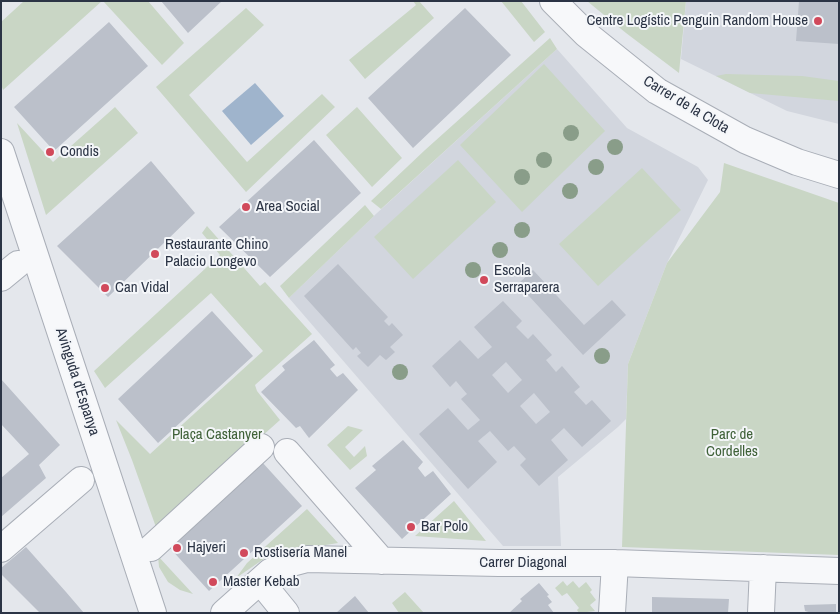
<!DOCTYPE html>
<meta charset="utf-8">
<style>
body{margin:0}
#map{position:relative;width:840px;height:614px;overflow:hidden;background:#e4e7ec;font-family:"Archivo Narrow",sans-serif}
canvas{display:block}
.frame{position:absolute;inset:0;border:2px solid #2b3445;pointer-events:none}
</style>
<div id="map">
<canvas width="840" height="614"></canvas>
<div class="frame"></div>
</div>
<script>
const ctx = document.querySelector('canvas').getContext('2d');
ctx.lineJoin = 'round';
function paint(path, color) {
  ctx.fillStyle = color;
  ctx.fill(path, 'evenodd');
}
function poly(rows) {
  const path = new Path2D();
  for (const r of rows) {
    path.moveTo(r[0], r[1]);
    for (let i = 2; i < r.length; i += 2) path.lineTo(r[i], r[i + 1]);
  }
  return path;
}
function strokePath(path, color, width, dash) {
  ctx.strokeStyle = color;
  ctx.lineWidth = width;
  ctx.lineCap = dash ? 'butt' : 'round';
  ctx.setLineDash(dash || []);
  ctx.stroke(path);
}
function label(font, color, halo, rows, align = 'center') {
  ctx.font = font + ' "Archivo Narrow",sans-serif';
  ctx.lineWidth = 4;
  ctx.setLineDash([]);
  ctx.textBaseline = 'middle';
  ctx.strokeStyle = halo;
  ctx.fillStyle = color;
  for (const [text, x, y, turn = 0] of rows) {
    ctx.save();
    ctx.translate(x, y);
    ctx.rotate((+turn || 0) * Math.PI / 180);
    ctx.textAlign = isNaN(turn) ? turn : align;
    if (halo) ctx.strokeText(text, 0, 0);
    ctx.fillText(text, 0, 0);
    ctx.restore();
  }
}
const built = poly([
 [686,1,839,1,839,124,787,111,681,59],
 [557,49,627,128,698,167,708,180,667,263,628,364,626,419,618,427,558,477,561,546,503,546,289,298,377,213]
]);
const green = poly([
 [24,1,102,1,3,90,1,84,1,22],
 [103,1,148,1,184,43,162,65],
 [413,1,419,1,434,18,365,79,349,60,416,5],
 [501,1,521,1,545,32,534,42],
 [587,1,686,1,679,73,626,33],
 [246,8,264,25,189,95,247,162,322,94,335,107,246,192,156,87],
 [550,38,557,49,381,209,371,201,425,150],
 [544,64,605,131,522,212,460,145],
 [726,74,802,76,839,81,839,101,750,93,716,76],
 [115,107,138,133,46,215,17,123,53,162],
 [357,107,402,158,372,187,326,135],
 [458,160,496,202,413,279,374,237],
 [724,163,839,203,839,555,622,547,628,364,667,263,720,192],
 [642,168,681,210,598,286,559,244],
 [365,205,374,216,289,298,280,286],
 [207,226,260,286,265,282,312,334,255,385,257,391,280,420,157,530,132,460,116,420,150,454,263,351,211,293,105,388,94,371,220,255,202,233],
 [348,426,363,430,345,447,354,457,365,446,367,456,350,470,327,445],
 [454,501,486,541,415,536],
 [307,509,338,543,271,554,236,578,247,563],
 [158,556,193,594,180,590,168,582,159,567],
 [563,581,567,586,573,581,579,588,586,582,592,590,590,592,596,600,590,605,595,611,579,613,577,610,579,608,567,593,562,596,555,588],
 [405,592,424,613,399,613,392,603]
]);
const water = poly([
 [255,83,284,116,251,145,222,111]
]);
const building = poly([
 [161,1,222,1,188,33],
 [799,1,839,1,839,44,796,41],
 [465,8,511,55,413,148,368,98],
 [109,22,148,66,54,151,14,107],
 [314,140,361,193,270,277,219,227],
 [151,161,195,213,108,297,57,246],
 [338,264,388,317,384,321,389,326,392,323,403,335,390,347,395,352,386,360,380,355,368,367,357,356,361,353,356,347,353,350,304,296],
 [533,270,584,325,612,300,626,315,583,355,518,284],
 [503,301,522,321,516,327,528,339,533,334,552,355,546,360,556,372,562,366,580,387,574,392,586,405,592,400,611,421,582,447,564,428,551,440,568,460,539,486,520,465,526,459,514,446,508,451,490,431,478,441,497,462,468,489,419,434,448,408,468,430,480,420,461,399,467,394,456,381,450,387,432,366,460,340,478,359,492,347,474,327],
 [506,362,522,380,508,393,492,375],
 [534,393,550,412,536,424,520,406],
 [212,311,253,356,158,443,118,399],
 [314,340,335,365,330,369,337,377,343,373,358,390,309,438,300,426,296,428,261,392,285,370,282,366],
 [1,379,60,445,39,465,46,478,1,517,1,478,29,454,1,424],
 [403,440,423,462,418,468,425,477,433,471,451,494,402,539,355,488,376,470,372,466],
 [262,462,302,506,209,591,169,547],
 [26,547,66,592,84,613,40,613,1,574,1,568],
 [539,583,549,595,547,596,552,602,548,605,554,613,509,613,522,601,520,599],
 [355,596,369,613,336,613],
 [652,597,729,599,728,613,652,613],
 [836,604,836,613,812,613,805,611,804,605]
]);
const minor = poly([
 [553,1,586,34,657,91,745,140,797,162,839,175],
 [1,152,153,613],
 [1,278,18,264],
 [287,452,382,561],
 [151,548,261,447],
 [1,549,81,480],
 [260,581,286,613],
 [224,613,270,572,288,564,307,559,499,563,615,563,839,571],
 [612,613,615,563],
 [761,613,763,568]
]);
const trees = [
 [571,133],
 [615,147],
 [544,160],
 [596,167],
 [522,177],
 [570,191],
 [522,230],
 [500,250],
 [473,270],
 [602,356],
 [400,372]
];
const markers = [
 [818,21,5,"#d1495b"],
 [50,152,5,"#d1495b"],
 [246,207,5,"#d1495b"],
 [155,254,5,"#d1495b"],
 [484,280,5,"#d1495b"],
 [105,288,5,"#d1495b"],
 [411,527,5,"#d1495b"],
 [177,548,5,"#d1495b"],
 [244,553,5,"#d1495b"],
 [213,582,5,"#d1495b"]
];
const poiNames = [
 ["Centre Logístic Penguin Random House",808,21,"right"],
 ["Condis",60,152],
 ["Area Social",256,207],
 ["Restaurante Chino",165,245],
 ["Palacio Longevo",165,262],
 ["Escola",494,271],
 ["Serraparera",494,288],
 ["Can Vidal",115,288],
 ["Bar Polo",421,527],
 ["Hajveri",187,548],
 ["Rostisería Manel",254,553],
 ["Master Kebab",223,582]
];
const streetNames = [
 ["Carrer de la Clota",686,105,31],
 ["Avinguda d'Espanya",77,382,72],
 ["Carrer Diagonal",523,563]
];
const parkNames = [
 ["Plaça Castanyer",217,435],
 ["Parc de",732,435],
 ["Cordelles",732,452]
];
paint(built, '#d2d6de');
paint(green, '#c9d6c5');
paint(water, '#9fb4cc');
paint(building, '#bbc0ca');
strokePath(minor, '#a9aeb7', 28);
strokePath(minor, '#f7f8fa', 26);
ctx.fillStyle = '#899d89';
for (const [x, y] of trees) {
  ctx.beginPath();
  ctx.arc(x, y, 8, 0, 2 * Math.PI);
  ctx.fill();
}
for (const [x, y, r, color] of markers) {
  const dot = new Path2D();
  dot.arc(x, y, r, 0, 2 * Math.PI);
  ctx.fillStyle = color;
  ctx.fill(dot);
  strokePath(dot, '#f4f6f9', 2);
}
label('15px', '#2b3445', '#f4f6f9', poiNames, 'left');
label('15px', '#2b3445', '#f4f6f9', streetNames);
label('15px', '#3f6138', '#f4f6f9', parkNames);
</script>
